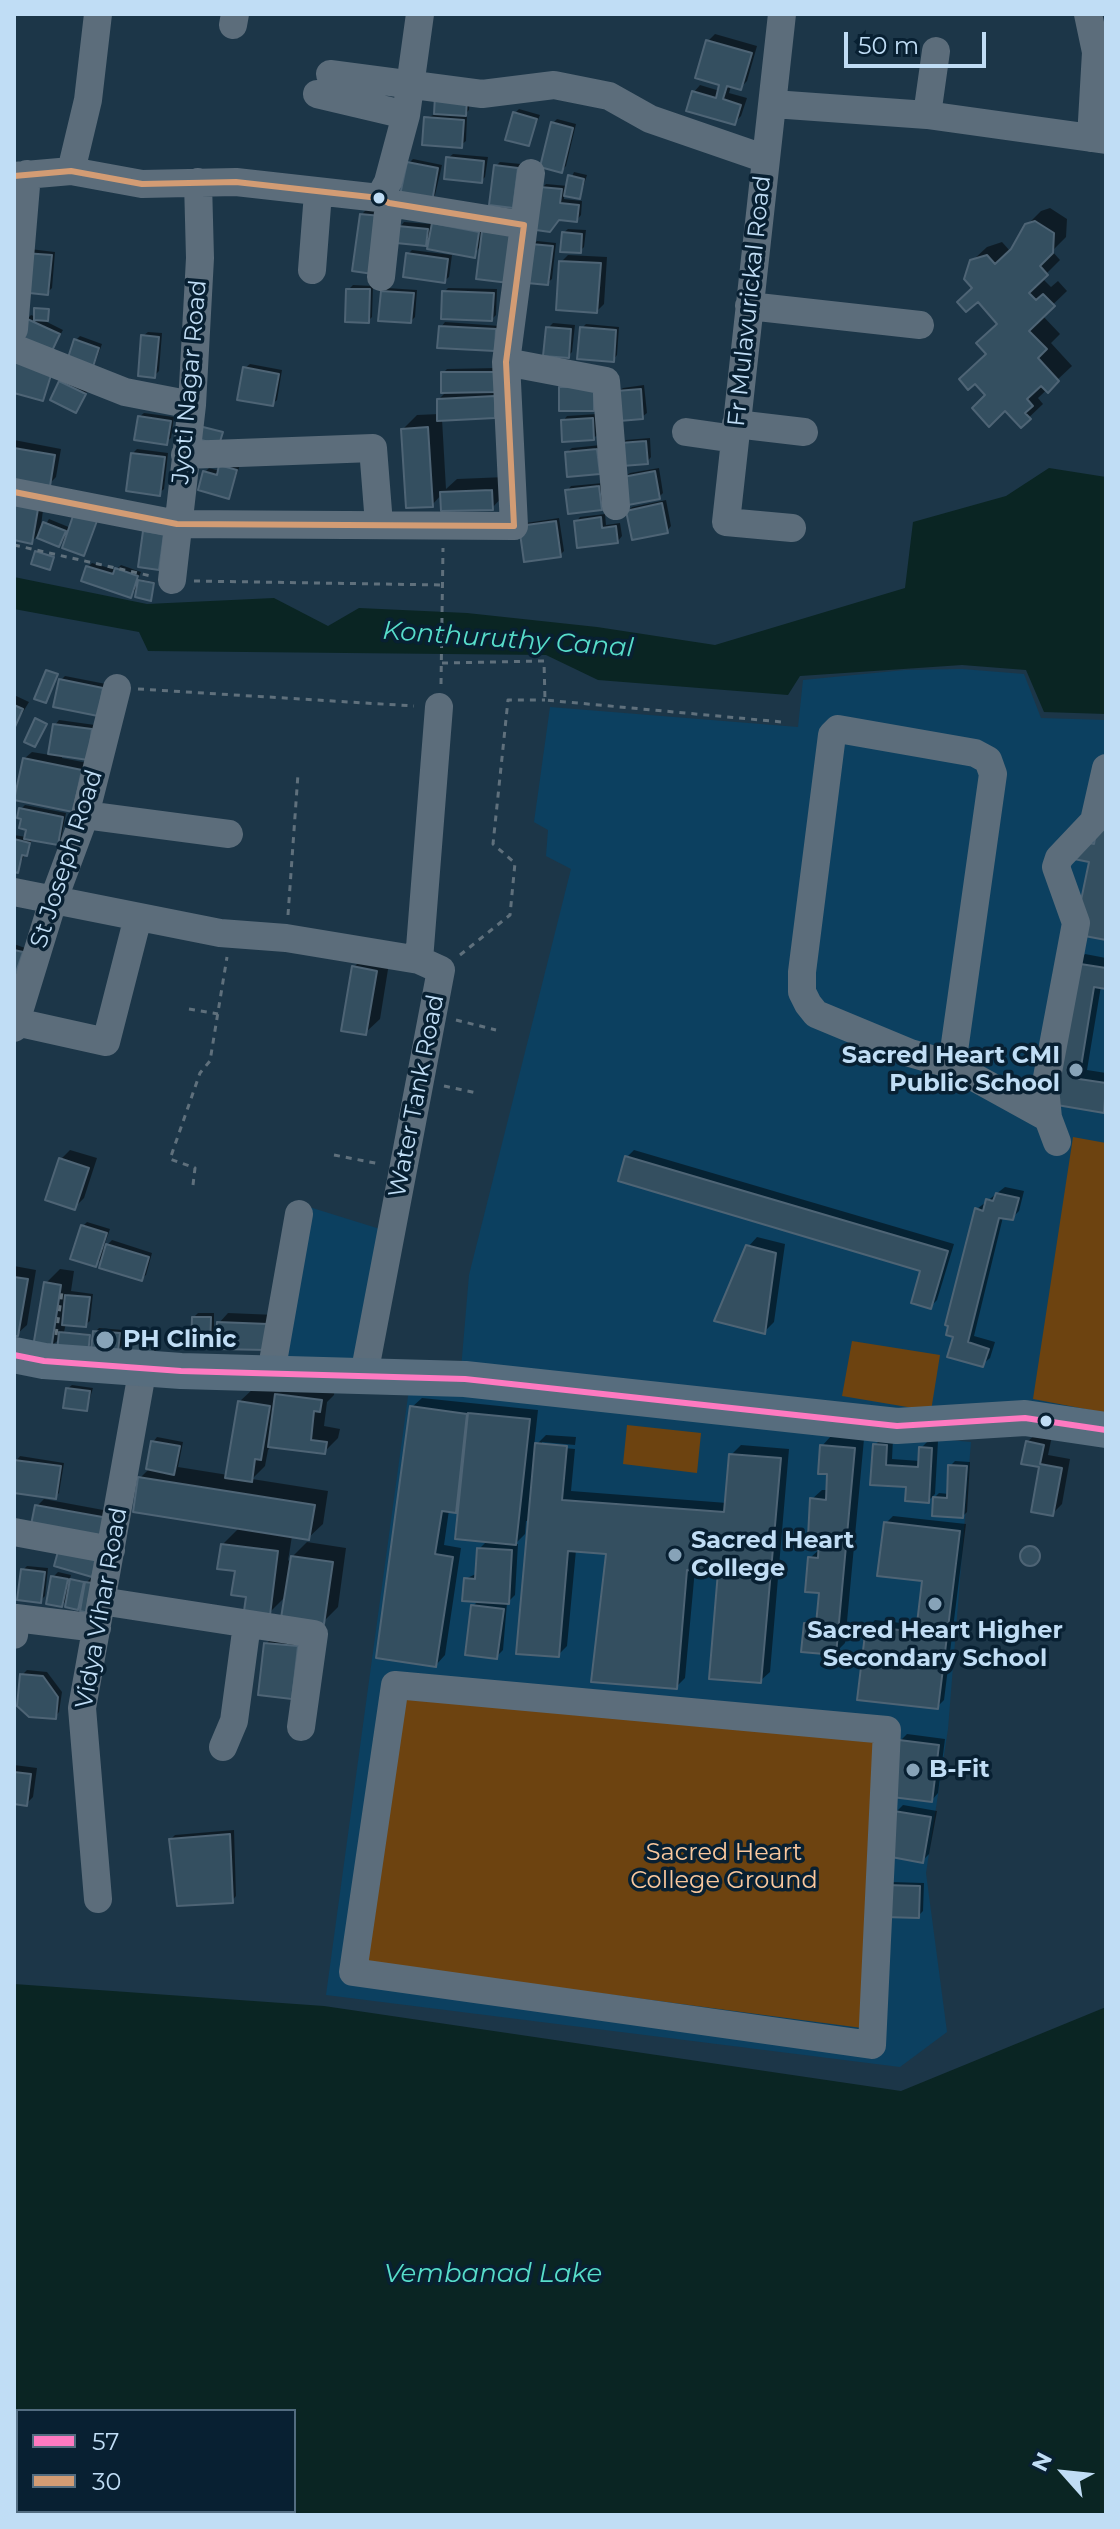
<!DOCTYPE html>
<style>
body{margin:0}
#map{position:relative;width:1120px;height:2529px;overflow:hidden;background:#1c3648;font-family:Montserrat,sans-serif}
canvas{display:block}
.frame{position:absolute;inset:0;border:16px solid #c0ddf5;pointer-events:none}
.legend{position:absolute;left:16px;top:2409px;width:280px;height:104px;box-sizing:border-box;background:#082032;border:2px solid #526c80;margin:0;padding:10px 14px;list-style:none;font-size:24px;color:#c0ddf5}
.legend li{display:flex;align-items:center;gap:16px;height:40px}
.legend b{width:40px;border:2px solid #526c80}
.north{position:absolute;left:1024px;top:2433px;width:80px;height:80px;-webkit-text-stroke:6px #082032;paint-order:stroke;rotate:297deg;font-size:22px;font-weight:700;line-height:32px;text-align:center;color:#c0ddf5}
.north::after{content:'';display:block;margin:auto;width:28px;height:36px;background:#c0ddf5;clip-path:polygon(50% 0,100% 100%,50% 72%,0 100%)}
.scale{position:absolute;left:844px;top:32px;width:142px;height:36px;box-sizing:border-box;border:4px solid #c0ddf5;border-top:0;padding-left:10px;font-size:24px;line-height:28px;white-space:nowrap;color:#c0ddf5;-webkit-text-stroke:6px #082032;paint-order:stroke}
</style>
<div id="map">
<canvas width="1120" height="2529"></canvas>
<div class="frame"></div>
<ul class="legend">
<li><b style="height:10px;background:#fe7ac1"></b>57</li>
<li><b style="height:10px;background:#d39c74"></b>30</li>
</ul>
<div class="north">N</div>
<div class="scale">50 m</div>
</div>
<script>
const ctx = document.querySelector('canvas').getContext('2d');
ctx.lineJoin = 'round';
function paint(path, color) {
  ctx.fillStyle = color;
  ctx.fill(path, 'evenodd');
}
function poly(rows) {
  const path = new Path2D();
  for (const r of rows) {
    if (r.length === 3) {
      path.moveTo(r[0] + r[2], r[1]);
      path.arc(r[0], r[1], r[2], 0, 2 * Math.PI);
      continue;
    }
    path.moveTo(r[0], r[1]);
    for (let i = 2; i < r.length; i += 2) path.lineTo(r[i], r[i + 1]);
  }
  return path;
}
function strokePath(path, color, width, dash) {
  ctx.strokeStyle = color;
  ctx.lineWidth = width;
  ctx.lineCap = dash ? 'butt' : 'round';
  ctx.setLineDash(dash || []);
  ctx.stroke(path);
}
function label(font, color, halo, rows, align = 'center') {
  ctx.font = font + ' Montserrat,sans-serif';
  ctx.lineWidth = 7;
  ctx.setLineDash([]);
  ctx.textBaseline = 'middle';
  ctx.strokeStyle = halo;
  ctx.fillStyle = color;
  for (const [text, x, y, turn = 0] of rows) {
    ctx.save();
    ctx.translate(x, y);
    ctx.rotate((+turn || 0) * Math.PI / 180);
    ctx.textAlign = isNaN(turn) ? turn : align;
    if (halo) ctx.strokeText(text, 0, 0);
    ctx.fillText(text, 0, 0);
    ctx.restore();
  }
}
const built = poly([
 [962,669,1024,674,1041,718,1106,720,1106,1424,899,1419,461,1369,469,1275,571,869,546,856,548,830,534,822,550,707,798,727,803,680,905,670],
 [306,1206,380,1229,359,1365,280,1363],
 [409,1389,971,1442,948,1729,926,1873,947,2032,900,2067,326,1995]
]);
const green = poly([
 [1073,1137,1106,1143,1106,1413,1033,1399],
 [852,1341,940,1355,931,1411,842,1396],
 [627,1425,701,1433,697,1473,623,1464],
 [405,1695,879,1738,862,2028,365,1962]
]);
const water = poly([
 [1049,468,1106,477,1106,714,1044,712,1026,670,962,665,800,676,788,695,598,680,546,655,148,651,139,632,14,609,14,577,147,604,274,598,328,626,359,608,467,613,597,627,715,645,905,588,913,522,1006,496],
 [14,1984,324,2006,901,2091,1106,2007,1106,2515,14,2515],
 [18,2411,294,2411,294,2511,18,2511]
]);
const shadow = poly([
 [715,34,757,46,747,81,740,88,731,86,729,93,747,98,741,116,734,123,694,92,700,85,720,91,722,84,708,41],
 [470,95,469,110,463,116,467,116,466,141,461,145,426,118,436,114,437,97],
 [519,109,540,115,528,144,515,113],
 [557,119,576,124,566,166,562,170,553,123],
 [453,154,488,157,485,177,481,181,448,158],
 [413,159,442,165,435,195,431,199,409,163],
 [500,162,521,164,512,206,496,166],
 [574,172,587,175,580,197,564,194,564,199,582,201,581,215,577,220,542,188,546,184,568,186],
 [1050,208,1067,219,1066,237,1052,251,1060,260,1042,278,1051,287,1058,281,1067,291,1042,315,1060,334,1051,343,1072,366,1038,398,1043,404,1021,425,988,395,988,353,999,323,974,287,972,261,987,247,1002,242,1010,251,1027,225,1041,211],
 [366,210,384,212,377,267,362,214],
 [498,217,474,256,431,237,425,244,400,227,404,222,483,228,481,234],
 [568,229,586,230,584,247,580,251,563,233],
 [537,241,556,243,552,279,547,283,533,245],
 [30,249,55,252,52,288,48,292],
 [412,250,452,255,449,277,444,281,408,254],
 [568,255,607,257,604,304,597,311,561,262],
 [353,285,373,286,372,317,368,321,348,290],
 [387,288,417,290,415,317,411,321,382,292],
 [448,288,497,289,496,315,492,319,444,292],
 [38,308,50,308,45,321,63,330,51,351,27,319,31,315,36,317],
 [445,322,500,326,499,345,441,327],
 [553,323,575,325,572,352,568,356,548,328],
 [586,324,619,327,617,355,613,360,582,328],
 [148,332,162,333,159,371,154,376,143,336],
 [80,336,102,344,94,366,76,340],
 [17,362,55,368,43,399,14,391],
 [250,364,282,370,277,400,272,404,245,368],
 [498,368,509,402,442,419,446,489,457,479,506,477,506,493,492,508,442,494,432,505,403,429,417,415,439,414,439,399,447,391,443,373,447,369],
 [65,378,88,390,76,410,61,382],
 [644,385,647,413,642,417,618,392,623,388],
 [144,413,174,417,171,438,166,442,139,417],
 [597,414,598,434,594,438,563,421,567,416],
 [650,438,651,457,647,462,622,444,626,440],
 [14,440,61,449,56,477,49,484,14,478],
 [601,445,603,468,567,452,572,448],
 [137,449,168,453,164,489,159,493,133,453],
 [240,465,229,497,205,472,209,468,220,471,221,466],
 [659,468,663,493,659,497,625,477,630,473],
 [603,483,605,504,601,508,567,491,571,486],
 [666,500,671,526,667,531,628,511,632,507],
 [44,502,40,534,49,519,71,528,100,517,83,554,68,536,59,545,37,536,31,542,14,538],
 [605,514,606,525,620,523,622,536,618,541,576,522,580,517],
 [559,518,564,551,560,555,526,560,526,523],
 [92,563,116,570,121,565,141,572,138,579,155,582,152,597,139,587,130,595,88,567],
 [65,676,106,684,101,709,61,680],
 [14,695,29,702,14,727],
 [59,720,95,725,91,754,62,754,62,758,88,763,79,803,25,758,32,752,50,755,55,725],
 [25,805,66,813,61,839,57,843,33,838,17,870,14,870,14,835,26,837,28,828,21,809],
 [14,944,25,948,14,979],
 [368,953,390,957,380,1019,365,1033,354,967],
 [1085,954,1106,958,1106,987,1101,986,1087,1070,1106,1073,1104,1110,1054,1103,1075,964],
 [70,1150,97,1158,84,1198,74,1208,61,1159],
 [634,1150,954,1244,937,1300,930,1307,923,1269,627,1157],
 [1005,1187,1024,1191,1019,1211,1012,1218,1003,1217,974,1336,995,1342,990,1358,983,1364,956,1336,977,1209],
 [87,1222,110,1229,103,1249,112,1240,152,1253,146,1275,141,1279,105,1256,95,1265,83,1226],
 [757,1237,785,1244,774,1322,764,1332,748,1247],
 [14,1266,36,1270,27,1325,17,1334,14,1334],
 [60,1269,74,1271,71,1291,93,1294,90,1321,85,1325,66,1323,64,1332,90,1334,89,1350,60,1338,50,1348,46,1283],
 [198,1313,214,1313,214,1343,209,1347,194,1317],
 [228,1313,276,1315,276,1339,219,1323],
 [99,1328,123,1330,122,1345,130,1336,157,1337,157,1349,152,1354,126,1342,117,1350,95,1332],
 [291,1381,335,1386,334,1395,327,1402,324,1426,340,1429,338,1438,324,1452,272,1445,268,1450,265,1466,252,1479,328,1491,323,1524,308,1538,292,1536,288,1561,307,1542,346,1548,338,1607,323,1622,287,1595,269,1613,248,1595,223,1544,240,1527,140,1478,150,1468,153,1442,157,1437,183,1442,178,1467,228,1475,239,1402,254,1388,280,1392],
 [72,1385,93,1388,87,1408,67,1389],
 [422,1398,538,1410,534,1447,546,1435,576,1437,575,1445,542,1442,542,1446,575,1449,571,1491,727,1503,731,1455,741,1445,789,1449,770,1672,760,1681,720,1571,695,1569,685,1678,676,1687,608,1553,576,1550,567,1646,558,1655,530,1521,526,1521,525,1534,515,1544,518,1544,515,1595,507,1603,503,1650,496,1657,473,1606,479,1600,465,1579,478,1573,479,1549,488,1540,460,1505,455,1511,449,1510,444,1545,461,1548,445,1655,436,1665,412,1407],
 [1037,1433,1052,1436,1048,1455,1070,1459,1062,1504,1052,1514,1042,1466,1024,1463,1027,1442],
 [831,1436,864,1439,845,1643,835,1653,806,1624,819,1615,821,1591,810,1558,821,1548,822,1536,812,1499,822,1490,828,1490,829,1473,822,1446],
 [882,1438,893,1439,892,1459,920,1461,921,1448,928,1441,938,1441,935,1494,928,1501,908,1485,872,1483,875,1445],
 [20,1456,64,1463,59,1493,55,1497,14,1491,16,1461],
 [955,1461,970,1462,967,1512,963,1516,935,1497,939,1493,949,1494,950,1466],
 [44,1499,114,1512,109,1534,37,1506],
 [893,1516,966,1524,944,1700,937,1707,868,1627,875,1620,919,1625,924,1580,886,1523],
 [1032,1555,8],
 [27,1566,48,1568,45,1596,41,1600,23,1570],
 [58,1572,71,1575,69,1583,74,1579,84,1581,83,1586,91,1578,102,1580,77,1608,69,1598,62,1605,53,1577],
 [280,1630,311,1633,306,1682,266,1644],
 [27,1670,47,1672,62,1692,59,1712,55,1717,22,1675],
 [907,1734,945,1739,938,1793,932,1800,900,1741],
 [14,1765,37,1768,33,1797,26,1804,14,1802],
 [903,1805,937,1811,929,1854,922,1861,896,1812],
 [234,1830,236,1896,232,1901,171,1839,175,1835],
 [891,1882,924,1883,923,1911,918,1916,886,1915]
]);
const building = poly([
 [706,40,752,53,741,90,727,86,723,99,741,105,735,125,686,111,692,91,716,98,719,85,695,78,706,40],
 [435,96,467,98,466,116,434,114,435,96],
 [513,112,537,119,529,146,505,140,513,112],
 [424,117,464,120,462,148,422,145,424,117],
 [551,122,573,128,562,173,540,167,551,122],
 [446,157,484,161,482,183,444,179,446,157],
 [407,162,438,168,432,202,400,195,407,162],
 [494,165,518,168,513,208,489,205,494,165],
 [568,175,584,179,580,199,564,196,568,175],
 [540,187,562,189,560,203,579,205,577,222,559,220,550,232,536,230,540,187],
 [360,214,381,216,373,274,352,271,360,214],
 [1035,221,1054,233,1053,253,1040,266,1048,275,1029,293,1036,300,1043,294,1055,306,1029,331,1047,349,1038,358,1059,381,1048,393,1041,386,1027,399,1033,406,1025,413,1031,419,1021,428,1005,411,989,427,972,408,985,395,975,384,968,390,959,379,986,354,976,343,997,324,978,302,966,312,957,302,972,288,964,279,970,260,987,255,995,264,1011,249,1025,224,1035,221],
 [432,223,479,232,475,258,427,249,432,223],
 [398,226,428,229,426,246,396,243,398,226],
 [482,231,515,235,509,283,476,279,482,231],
 [562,232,582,234,581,253,560,252,562,232],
 [531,244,553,246,548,285,527,283,531,244],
 [24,253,52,255,48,295,20,292,24,253],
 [406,253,448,259,445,283,403,277,406,253],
 [559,261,601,263,597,313,556,310,559,261],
 [346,289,370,289,369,323,345,322,346,289],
 [381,291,414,293,411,323,378,321,381,291],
 [442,291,494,293,492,321,441,319,442,291],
 [34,308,49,309,48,321,34,320,34,308],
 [25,318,60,334,51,353,17,337,25,318],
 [439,326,496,329,495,351,437,348,439,326],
 [546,327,571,329,569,358,543,356,546,327],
 [580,327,616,330,614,362,577,359,580,327],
 [141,335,159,337,155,378,138,376,141,335],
 [74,339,99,348,91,373,66,364,74,339],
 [15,361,52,372,43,401,14,393,15,361],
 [243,367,279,374,273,406,237,400,243,367],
 [441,372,495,372,495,392,441,393,441,372],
 [59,381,86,394,76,413,50,400,59,381],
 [559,387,594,387,594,411,559,411,559,387],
 [641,389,643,419,619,421,616,391,641,389],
 [495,396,495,418,437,421,437,399,495,396],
 [138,416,171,421,167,445,134,440,138,416],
 [593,418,594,440,562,442,561,420,593,418],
 [195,425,223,432,219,445,191,437,195,425],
 [428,427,433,507,406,508,401,429,428,427],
 [646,441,648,464,622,466,620,443,646,441],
 [14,448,55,455,50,486,14,480,14,448],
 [597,449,600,474,567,477,565,452,597,449],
 [131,453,165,457,160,496,126,491,131,453],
 [219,465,237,470,229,499,198,490,203,471,217,475,219,465],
 [655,471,660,499,628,505,623,477,655,471],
 [599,486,602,510,568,514,565,490,599,486],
 [492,490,493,510,441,511,440,492,492,490],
 [662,503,668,533,632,540,626,511,662,503],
 [14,504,38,509,32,544,14,540,14,504],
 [74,513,97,521,84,556,62,548,74,513],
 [601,517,602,528,616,526,618,543,577,548,574,521,601,517],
 [556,521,561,557,524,562,519,526,556,521],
 [43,522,66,531,59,547,37,538,43,522],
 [143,531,164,534,159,570,138,567,143,531],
 [35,551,54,557,50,570,31,564,35,551],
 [86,566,113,574,115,568,138,576,131,598,81,581,86,566],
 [138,580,154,583,151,601,135,597,138,580],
 [46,670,58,674,46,703,34,699,46,670],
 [59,679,103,688,98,716,53,707,59,679],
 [14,705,23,709,14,729,14,705],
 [35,718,47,724,35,747,24,742,35,718],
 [53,724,92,729,88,760,48,754,53,724],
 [23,758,82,770,73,812,14,800,23,758],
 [1105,783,1106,783,1106,940,1074,934,1089,862,1074,859,1078,841,1094,844,1105,783],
 [19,808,63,817,58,845,24,839,26,830,19,828,21,819,17,818,19,808],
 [14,839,30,843,27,856,22,855,18,873,14,872,14,839],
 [14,950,23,952,14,978,14,950],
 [1074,963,1106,968,1106,989,1094,987,1079,1079,1106,1083,1104,1113,1051,1104,1074,963],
 [352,966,377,971,366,1035,341,1031,352,966],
 [625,1156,948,1251,931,1309,911,1303,920,1271,618,1181,625,1156],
 [59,1158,89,1168,75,1210,45,1200,59,1158],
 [996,1193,1019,1198,1013,1220,999,1218,968,1342,989,1349,983,1367,947,1357,953,1337,946,1335,948,1326,945,1325,975,1208,983,1211,986,1199,993,1201,996,1193],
 [81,1225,107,1233,96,1267,70,1259,81,1225],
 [106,1244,149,1257,142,1281,99,1268,106,1244],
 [746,1245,776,1253,765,1334,714,1321,746,1245],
 [14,1277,28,1279,18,1336,14,1336,14,1277],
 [44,1282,61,1285,51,1350,33,1347,44,1282],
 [65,1295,90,1297,86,1327,62,1325,65,1295],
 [192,1317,211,1317,210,1349,191,1349,192,1317],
 [217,1322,268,1324,267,1350,216,1349,217,1322],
 [93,1331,120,1333,118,1352,91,1350,93,1331],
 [59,1332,90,1335,88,1354,57,1351,59,1332],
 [124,1340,154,1341,153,1356,123,1355,124,1340],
 [66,1388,90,1391,87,1411,63,1408,66,1388],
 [275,1394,322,1400,320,1412,314,1411,311,1440,327,1442,325,1454,268,1447,275,1394],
 [238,1401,270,1406,261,1460,255,1459,252,1482,225,1478,238,1401],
 [410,1406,467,1414,456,1513,442,1511,435,1554,453,1557,436,1667,376,1658,410,1406],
 [468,1413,530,1419,516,1545,455,1539,468,1413],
 [151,1441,180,1446,174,1475,146,1469,151,1441],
 [1026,1441,1044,1445,1040,1464,1062,1468,1053,1516,1031,1512,1039,1467,1021,1464,1026,1441],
 [535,1443,567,1446,562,1500,724,1512,729,1454,781,1458,761,1683,709,1679,718,1572,687,1570,677,1689,591,1682,606,1554,568,1551,559,1657,516,1654,535,1443],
 [873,1444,887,1445,886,1465,918,1467,919,1447,932,1448,929,1503,905,1501,906,1487,870,1485,873,1444],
 [820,1445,855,1448,836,1655,801,1652,804,1623,816,1624,819,1593,805,1592,808,1557,818,1558,819,1538,808,1537,810,1498,826,1500,827,1474,818,1474,820,1445],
 [14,1460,61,1466,56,1499,14,1493,14,1460],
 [948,1465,967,1466,963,1518,932,1516,933,1497,947,1498,948,1465],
 [138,1477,315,1505,309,1540,133,1512,138,1477],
 [35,1505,108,1518,103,1543,30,1530,35,1505],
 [884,1522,960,1531,938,1709,857,1700,866,1626,916,1632,922,1581,877,1576,884,1522],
 [60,1544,98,1555,92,1577,54,1566,60,1544],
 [221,1544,278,1551,270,1615,244,1611,246,1597,231,1595,235,1571,217,1569,221,1544],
 [1030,1556,10],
 [477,1548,512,1550,509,1604,462,1601,464,1578,475,1579,477,1548],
 [291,1556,333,1562,324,1624,281,1618,291,1556],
 [21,1569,45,1572,41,1603,17,1600,21,1569],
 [51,1576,68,1579,62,1607,46,1604,51,1576],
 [70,1579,84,1582,78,1610,65,1607,70,1579],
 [85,1582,99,1584,93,1614,80,1611,85,1582],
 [471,1605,504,1609,497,1659,465,1655,471,1605],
 [264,1643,298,1646,292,1699,258,1695,264,1643],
 [20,1674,43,1676,58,1697,56,1719,29,1717,17,1706,20,1674],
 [899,1740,939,1745,932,1802,892,1797,899,1740],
 [14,1772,31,1774,27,1806,14,1804,14,1772],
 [894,1811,931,1817,923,1863,886,1856,894,1811],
 [230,1834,233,1903,177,1906,169,1839,230,1834],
 [885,1885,920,1886,919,1918,884,1917,885,1885]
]);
const path = poly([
 [14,545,151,576],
 [194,581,442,585],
 [442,663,544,661,545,700,782,722],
 [441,684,443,548],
 [138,689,414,706],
 [288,915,298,774],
 [460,955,510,915,515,863,493,844,508,700,545,700],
 [189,1009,218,1014],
 [456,1020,496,1030],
 [444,1086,477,1093],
 [334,1155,380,1164],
 [193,1185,195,1168,170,1159,200,1073,210,1061,227,957],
 [56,1335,62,1292]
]);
const minor = poly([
 [782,14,726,522,792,528],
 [1088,14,1096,52,1091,138],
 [233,25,235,14],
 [330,74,482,94,554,85,609,96,650,119,766,159],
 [317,94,406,115],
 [773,104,927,115,1106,140],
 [927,115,936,51],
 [71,171,88,100,98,14],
 [14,176,71,171,142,184,236,182,379,198,389,203,524,225,506,362,514,526,177,524,14,492],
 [379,198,388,182,406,115,420,14],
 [524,225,531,173],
 [312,270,318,193],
 [381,277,389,203],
 [749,306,920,325],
 [14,329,27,174],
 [14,348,125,392,192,405],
 [506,362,606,381,616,506],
 [736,424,804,432],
 [686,432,735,439],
 [185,455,373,448,379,524],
 [172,580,192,405,200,258,198,182],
 [85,815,229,834],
 [14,892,220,933,286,938,419,960,441,970,364,1375],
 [419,960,439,707],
 [16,1022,106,1042,138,917],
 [14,1028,53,901,85,815,117,688],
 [952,1065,993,774,988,760,975,753,838,729,832,735,802,972,802,992,808,1004,816,1014,910,1053,952,1065,1048,1118],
 [1057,1142,1048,1118,1045,1088,1076,923,1056,867,1059,858,1094,821,1106,768],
 [271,1373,299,1214],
 [14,1532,111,1550],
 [101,1601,314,1634,301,1727],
 [14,1635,16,1618,97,1628],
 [395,1685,887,1730,872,2045,353,1972,395,1685],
 [223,1747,234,1721,247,1624],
 [98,1899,82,1708,143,1367]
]);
const major = poly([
 [14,1355,44,1361,181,1371,465,1379,897,1426,1025,1418,1106,1430]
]);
const bus1 = poly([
 [14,1355,44,1361,181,1371,465,1379,897,1426,1025,1418,1106,1430]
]);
const bus2 = poly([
 [14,176,71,171,142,184,236,182,379,198,389,203,524,225,506,362,514,526,177,524,14,492]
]);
const markers = [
 [379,198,7,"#c0ddf5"],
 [1076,1070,8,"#87a3b8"],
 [105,1340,10,"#87a3b8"],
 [1046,1421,7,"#c0ddf5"],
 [675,1555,8,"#87a3b8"],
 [935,1604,8,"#87a3b8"],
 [913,1770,8,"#87a3b8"]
];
const streetNames = [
 ["Fr Mulavurickal Road",750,301,-84],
 ["Jyoti Nagar Road",190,382,-85],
 ["St Joseph Road",67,859,-72],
 ["Water Tank Road",417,1096,-79],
 ["Vidya Vihar Road",102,1608,-80]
];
const poiNames = [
 ["Sacred Heart CMI",1060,1056,"right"],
 ["Public School",1060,1084,"right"],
 ["PH Clinic",123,1340],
 ["Sacred Heart",691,1541],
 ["College",691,1569],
 ["Sacred Heart Higher",935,1631,"center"],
 ["Secondary School",935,1659,"center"],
 ["B-Fit",929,1770]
];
const parkNames = [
 ["Sacred Heart",724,1853],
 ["College Ground",724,1881]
];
const waterNames = [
 ["Konthuruthy Canal",508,640,4],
 ["Vembanad Lake",493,2274]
];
paint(built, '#0c4060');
paint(green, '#6d4310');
paint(water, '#0a2523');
paint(shadow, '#0007');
paint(building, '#344f60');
strokePath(building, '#4e6475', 2);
strokePath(path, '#5f707c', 3, [6, 6]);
strokePath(minor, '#5c6d7b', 28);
strokePath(major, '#576d7e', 36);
strokePath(bus1, '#fe7ac1', 6);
strokePath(bus2, '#d39c74', 6);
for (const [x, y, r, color] of markers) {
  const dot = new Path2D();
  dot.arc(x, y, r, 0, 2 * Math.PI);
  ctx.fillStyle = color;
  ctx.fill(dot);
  strokePath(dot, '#082032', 3);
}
label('24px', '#c0ddf5', '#082032', streetNames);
label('bold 24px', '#c0ddf5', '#082032', poiNames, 'left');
label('24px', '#fac89e', '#082032', parkNames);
label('italic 26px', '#57ddca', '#082032', waterNames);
</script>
